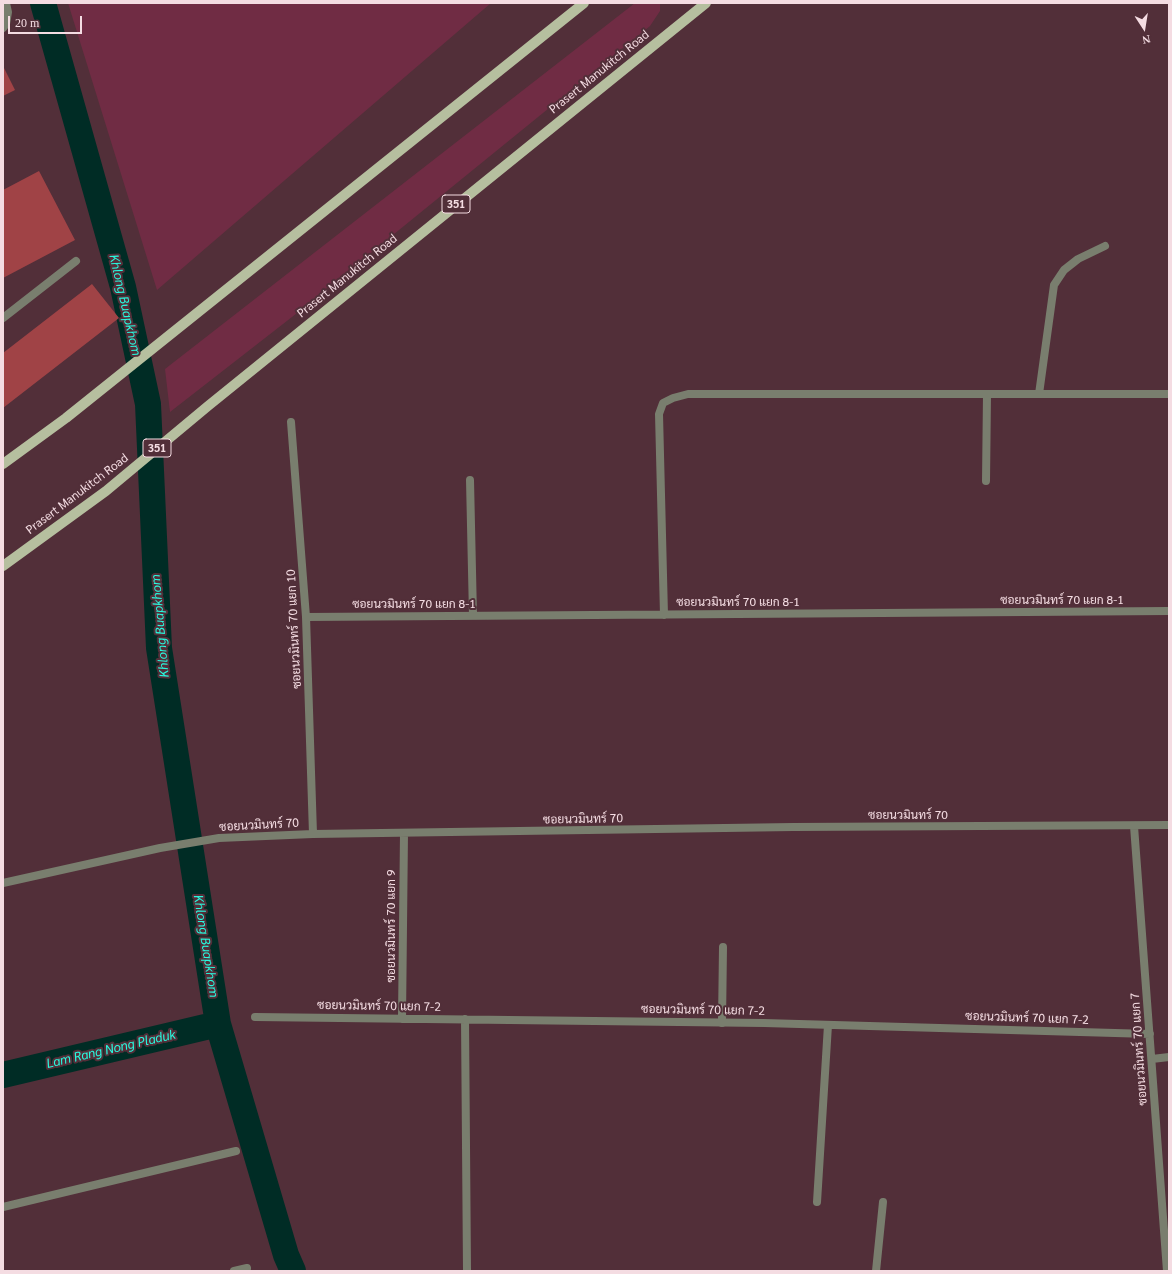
<!DOCTYPE html>
<meta charset="utf-8">
<style>
body{margin:0}
#map{position:relative;width:1172px;height:1274px;overflow:hidden;background:#522f39;font-family:Georgia,serif}
canvas{display:block}
.frame{position:absolute;inset:0;border:4px solid #f4dce2;pointer-events:none}
.north{position:absolute;left:1124px;top:8px;width:40px;height:40px;-webkit-text-stroke:3px #522f39;paint-order:stroke;rotate:168deg;font-size:11px;font-weight:700;line-height:16px;text-align:center;color:#f4dce2}
.north::after{content:'';display:block;margin:auto;width:14px;height:18px;background:#f4dce2;clip-path:polygon(50% 0,100% 100%,50% 72%,0 100%)}
.scale{position:absolute;left:8px;top:16px;width:74px;height:18px;box-sizing:border-box;border:2px solid #f4dce2;border-top:0;padding-left:5px;font-size:12px;line-height:14px;white-space:nowrap;color:#f4dce2;-webkit-text-stroke:3px #522f39;paint-order:stroke}
</style>
<div id="map">
<canvas width="1172" height="1274"></canvas>
<div class="frame"></div>
<div class="north">N</div>
<div class="scale">20 m</div>
</div>
<script>
const ctx = document.querySelector('canvas').getContext('2d');
ctx.lineJoin = 'round';
function paint(path, color) {
  ctx.fillStyle = color;
  ctx.fill(path, 'evenodd');
}
function poly(rows) {
  const path = new Path2D();
  for (const r of rows) {
    path.moveTo(r[0], r[1]);
    for (let i = 2; i < r.length; i += 2) path.lineTo(r[i], r[i + 1]);
  }
  return path;
}
function strokePath(path, color, width, dash) {
  ctx.strokeStyle = color;
  ctx.lineWidth = width;
  ctx.lineCap = dash ? 'butt' : 'round';
  ctx.setLineDash(dash || []);
  ctx.stroke(path);
}
function label(font, color, halo, rows, align = 'center') {
  ctx.font = font + ' Georgia,Sarabun,serif';
  ctx.lineWidth = 4;
  ctx.setLineDash([]);
  ctx.textBaseline = 'middle';
  ctx.strokeStyle = halo;
  ctx.fillStyle = color;
  for (const [text, x, y, turn = 0] of rows) {
    ctx.save();
    ctx.translate(x, y);
    ctx.rotate((+turn || 0) * Math.PI / 180);
    ctx.textAlign = isNaN(turn) ? turn : align;
    if (halo) ctx.strokeText(text, 0, 0);
    ctx.fillText(text, 0, 0);
    ctx.restore();
  }
}
const green = poly([
 [68,3,491,3,157,290],
 [635,3,660,3,660,11,650,26,292,317,170,412,165,369]
]);
const canal = poly([
 [43,3,123,287,148,404,159,648,218,1024,286,1255,293,1271],
 [3,1075,218,1024]
]);
const building = poly([
 [3,66,15,90,3,96],
 [39,171,75,240,3,278,3,190],
 [92,284,119,318,3,408,3,353]
]);
const lane = poly([
 [3,318,76,261],
 [1039,394,1054,285,1064,270,1078,259,1105,246],
 [986,481,987,394],
 [722,1023,723,947]
]);
const street = poly([
 [3,28,6,24,8,12,6,3],
 [291,422,306,617,313,834],
 [470,480,473,616],
 [664,615,659,414,663,403,673,398,688,394,1169,394],
 [306,617,1169,611],
 [1134,826,1167,1271],
 [3,883,160,848,219,838,313,834,793,827,1169,825],
 [255,1017,764,1023,1150,1034],
 [402,1019,404,833],
 [465,1019,467,1271],
 [1152,1059,1169,1057],
 [817,1202,828,1025],
 [3,1207,236,1151],
 [234,1271,247,1268],
 [876,1271,883,1202]
]);
const primary = poly([
 [3,464,66,418,584,3],
 [3,566,106,491,208,406,706,3]
]);
const shields = [
 [456,204,28],
 [157,448,28]
];
const shieldNames = [
 ["351",456,204],
 ["351",157,448]
];
const streetNames = [
 ["Prasert Manukitch Road",599,72,-39],
 ["Prasert Manukitch Road",347,276,-39],
 ["Prasert Manukitch Road",77,494,-37],
 ["ซอยนวมินทร์ 70 แยก 8-1",1062,600],
 ["ซอยนวมินทร์ 70 แยก 8-1",738,602],
 ["ซอยนวมินทร์ 70 แยก 8-1",414,604],
 ["ซอยนวมินทร์ 70 แยก 10",294,629,-93],
 ["ซอยนวมินทร์ 70",908,815],
 ["ซอยนวมินทร์ 70",583,819,-1],
 ["ซอยนวมินทร์ 70",259,825,-3],
 ["ซอยนวมินทร์ 70 แยก 9",391,926,-90],
 ["ซอยนวมินทร์ 70 แยก 7-2",379,1006,1],
 ["ซอยนวมินทร์ 70 แยก 7-2",703,1010,1],
 ["ซอยนวมินทร์ 70 แยก 7-2",1027,1018,2],
 ["ซอยนวมินทร์ 70 แยก 7",1139,1049,-94]
];
const waterNames = [
 ["Khlong Buapkhom",125,305,77],
 ["Khlong Buapkhom",160,626,-95],
 ["Khlong Buapkhom",206,946,81],
 ["Lam Rang Nong Pladuk",111,1049,-13]
];
paint(green, '#702c44');
strokePath(canal, '#002c25', 26);
paint(building, '#a04346');
strokePath(lane, '#797e6e', 8);
strokePath(street, '#797e6e', 8);
strokePath(primary, '#b6bf9f', 10);
for (const [x, y, w] of shields) {
  const box = new Path2D();
  box.roundRect(x - w / 2, y - 9, w, 18, 3);
  ctx.fillStyle = '#522f39';
  ctx.fill(box);
  strokePath(box, '#f4dce2', 1);
}
label('bold 11px', '#f4dce2', null, shieldNames);
label('12px', '#f4dce2', '#522f39', streetNames);
label('italic 13px', '#28f9de', '#522f39', waterNames);
</script>
